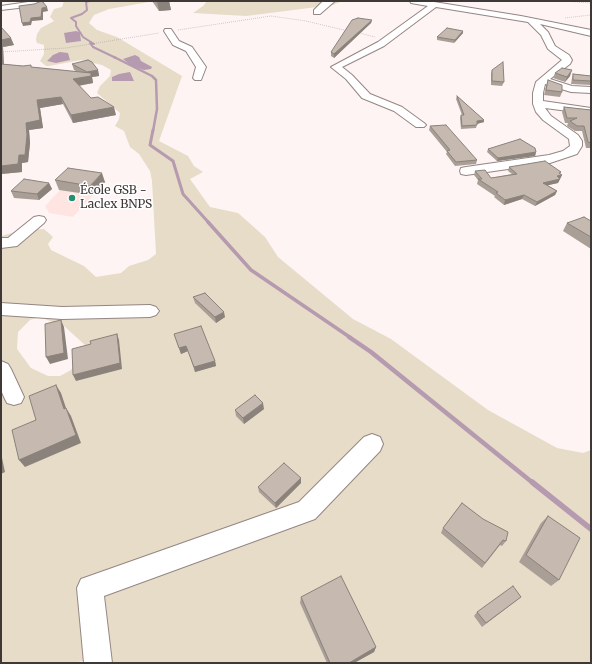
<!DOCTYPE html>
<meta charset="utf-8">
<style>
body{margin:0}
#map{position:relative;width:592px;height:664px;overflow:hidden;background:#fef4f3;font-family:Merriweather,serif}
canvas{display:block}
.frame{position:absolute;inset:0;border:2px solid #3e3837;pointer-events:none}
</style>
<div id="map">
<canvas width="592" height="664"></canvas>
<div class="frame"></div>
</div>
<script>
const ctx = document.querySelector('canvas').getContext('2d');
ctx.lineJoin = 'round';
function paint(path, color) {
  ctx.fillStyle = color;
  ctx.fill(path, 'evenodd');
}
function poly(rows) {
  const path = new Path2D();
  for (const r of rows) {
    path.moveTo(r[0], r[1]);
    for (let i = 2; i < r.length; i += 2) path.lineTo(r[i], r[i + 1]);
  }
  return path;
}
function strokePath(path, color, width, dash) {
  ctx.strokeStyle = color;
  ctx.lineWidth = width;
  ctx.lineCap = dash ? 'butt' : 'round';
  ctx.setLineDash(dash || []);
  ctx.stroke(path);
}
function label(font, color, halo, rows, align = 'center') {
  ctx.font = font + ' Merriweather,serif';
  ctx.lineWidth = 3;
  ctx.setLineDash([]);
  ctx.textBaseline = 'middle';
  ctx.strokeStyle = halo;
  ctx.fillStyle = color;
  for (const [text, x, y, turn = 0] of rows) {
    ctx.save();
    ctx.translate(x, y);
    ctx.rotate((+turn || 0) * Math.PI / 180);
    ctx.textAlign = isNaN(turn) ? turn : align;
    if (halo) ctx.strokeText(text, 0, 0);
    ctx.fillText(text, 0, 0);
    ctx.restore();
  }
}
const built = poly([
 [97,180,106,181,73,217,49,213,45,206,60,190]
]);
const green = poly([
 [64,1,149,2,109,9,94,15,89,23,97,30,117,37,182,76,159,141,188,156,194,166,203,172,190,179,210,207,238,213,265,237,278,257,353,319,391,339,488,410,557,448,583,453,591,450,591,663,99,663,88,660,73,663,1,663,1,236,23,230,44,229,53,237,48,244,51,250,84,266,96,277,121,273,129,266,148,260,156,254,152,181,150,171,139,154,130,147,124,131,115,126,119,119,120,113,97,93,100,86,110,76,111,70,102,65,81,60,49,66,46,66,40,61,44,54,44,45,37,43,36,40,37,34,41,28,54,21,50,17,54,9,62,7],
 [39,317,64,326,86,346,71,370,60,376,48,376,31,368,17,349,18,332,30,320],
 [207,1,342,1,333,5,246,16,193,13,203,6]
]);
const water = poly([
 [76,31,82,33,80,34,81,41,66,43,64,33],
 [60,52,68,53,70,60,56,63,47,61,53,55],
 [135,55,139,57,141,61,152,67,151,69,144,70,132,66,123,59],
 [130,72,134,81,112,81,112,77,119,74]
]);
const streamFar5 = poly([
 [89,1,86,2,87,10,82,14,71,18,76,22,76,26,83,37,94,44,90,43,93,47,116,58]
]);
const streamFar4 = poly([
 [114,57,152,76,156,80,157,109,153,131]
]);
const streamFar3 = poly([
 [153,130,150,145,173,161,183,194,209,223]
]);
const streamFar2 = poly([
 [208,222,251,270,351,338]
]);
const streamFar1 = poly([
 [349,337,371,352,533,483]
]);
const stream = poly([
 [532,482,591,529]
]);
const path = poly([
 [565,1,591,3],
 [565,18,591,15],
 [178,30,271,16,306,21,348,31],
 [359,33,375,37],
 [1,52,66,48,159,33]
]);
const minor = poly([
 [35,1,43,1,43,3,35,6,1,10,1,6,35,1],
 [323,1,335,1,320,14,314,14,314,10,323,1],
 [410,1,428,1,521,16,591,30,591,36,540,24,548,32,555,46,569,55,572,60,570,64,550,79,572,86,591,87,591,93,571,92,545,84,543,93,543,101,591,108,591,114,545,108,551,116,578,135,582,141,582,146,577,154,550,163,466,175,461,174,460,171,461,168,466,167,549,155,563,151,570,146,569,139,543,120,536,112,533,104,533,93,536,82,562,60,548,49,541,35,528,22,436,7,384,46,342,67,352,75,370,94,402,107,424,123,426,125,424,127,416,127,394,111,362,98,346,79,331,67,378,42,428,6,411,3,410,1],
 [165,29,171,29,179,41,192,47,206,67,201,80,195,80,193,78,196,67,186,51,173,45,164,31,165,29],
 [39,216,44,217,46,220,44,223,17,246,1,248,1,238,8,238,34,217,39,216],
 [1,303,62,307,150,305,156,307,159,311,156,315,150,317,62,319,1,315,1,303],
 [1,361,8,364,11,369,24,397,21,403,14,405,7,403,4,397,1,390,1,361],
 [372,434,380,437,383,444,380,451,315,519,104,596,112,663,84,663,77,588,81,579,299,502,364,437,372,434]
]);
const wall = poly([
 [152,1,169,1,171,10,159,11],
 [372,20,371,23,334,58,331,56,331,52],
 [1,27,14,45,3,47,4,64,78,72,74,70,72,64,98,70,99,76,92,77,93,83,79,86,91,98,116,115,73,123,63,104,40,108,43,128,29,130,30,143,28,162,22,163,22,172,1,174],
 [463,33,454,43,437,40,437,37],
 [492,70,504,82,502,86,491,85,491,74],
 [555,73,570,76,565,82,553,78],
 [573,74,591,76,591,85,571,84,572,78],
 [548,80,562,92,560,97,544,95,546,86],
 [457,96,484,120,484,122,477,124,476,128,461,129,460,118,461,115,462,115,456,99],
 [564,107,591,110,591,148,586,148,582,131,575,131,567,126,568,123,565,123,562,112],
 [430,126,477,160,476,164,455,166,446,154,447,152,429,130],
 [488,149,536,152,535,156,497,161,487,152],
 [509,167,560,174,562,175,558,183,547,185,557,191,555,195,535,206,522,199,504,205,494,197,495,196,477,184,478,180,474,175,475,171,491,178,512,174,508,171],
 [55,180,105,182,93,195,59,190],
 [49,183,52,189,39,200,14,198,11,191],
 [591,221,591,249,563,231,567,223],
 [193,297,225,317,216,323,195,303],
 [174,334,215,361,216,366,195,372,188,351,181,354],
 [264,409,244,424,236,416,235,410],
 [301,478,301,483,276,508,259,492,258,487],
 [462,503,506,541,502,546,500,545,482,568,441,533,443,528],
 [548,516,559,580,551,586,519,562,541,523],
 [301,597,376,647,374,652,354,663,327,663,300,603],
 [521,597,482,627,474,616,477,612]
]);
const shadedWall = poly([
 [157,1,169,1,171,10,159,11],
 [47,7,48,11,43,12,43,20,32,21,31,25,23,26,22,23,31,18,42,8],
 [372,20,371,23,334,58,334,54],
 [463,31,463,33,454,43,455,40],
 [11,38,14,45,3,47,4,70,1,64,1,40],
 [98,70,99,76,92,77,93,83,75,86,73,79,87,72],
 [572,70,570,76,565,82,567,77],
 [61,97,63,104,40,108,43,128,29,130,30,143,28,162,22,163,22,172,1,174,1,166,19,155,26,123,37,100],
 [114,107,116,115,73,123,71,115],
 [484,120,484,122,476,124,477,121],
 [536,152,535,156,497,161,498,158],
 [561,172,559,176,562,175,558,183,541,187,543,183,559,173],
 [102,173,105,182,93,195,90,186],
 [49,183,52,189,39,200,37,194],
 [557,191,555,195,535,206,537,202],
 [524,195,522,199,504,205,505,200],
 [224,312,225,317,216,323,215,317],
 [61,320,64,327,68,359,50,364,46,357],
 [117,334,119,340,122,369,76,381,73,375],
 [186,346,188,351,181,354,179,348],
 [215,361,216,366,195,372,194,367],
 [56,385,61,393,69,417,64,409],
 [263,403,264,409,244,424,243,418],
 [66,408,71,416,81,443,25,467,19,460],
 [1,453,5,472,1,474],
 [301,478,301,483,276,508,275,503],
 [376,647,374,652,354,663,349,663]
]);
const building = poly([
 [42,1,47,7,42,8,41,17,31,18,30,22,22,23,19,6,34,4,42,1],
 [358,18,372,20,334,54,331,52,352,20,358,18],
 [1,27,11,38,1,40,1,27],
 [447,28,463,31,455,40,437,37,447,28],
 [1,60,1,64,23,66,31,65,31,67,91,73,91,76,73,79,91,98,98,97,114,107,71,115,61,97,37,100,40,120,26,123,27,135,25,155,19,155,18,164,1,166,1,60],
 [88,60,92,62,98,70,87,72,72,64,88,60],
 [503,62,504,82,492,81,492,70,503,62],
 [562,68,572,70,567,77,555,73,562,68],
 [573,74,591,76,591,81,573,80,573,74],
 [548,80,562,85,562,92,546,90,548,80],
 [457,96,484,120,477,121,477,125,462,126,461,115,464,115,457,96],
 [564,107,591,110,591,143,588,142,584,126,577,126,570,121,577,118,567,118,564,107],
 [446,125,477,160,456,162,447,151,450,150,430,126,446,125],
 [520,139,535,148,536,152,498,158,488,149,520,139],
 [545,161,561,172,559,173,562,175,557,176,560,179,543,183,557,191,537,202,524,195,505,200,496,193,498,192,478,179,482,179,475,171,485,170,491,178,517,174,509,167,545,161],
 [68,168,102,173,90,186,55,180,68,168],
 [24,179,49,183,37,194,11,191,24,179],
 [584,217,591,221,591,237,567,223,584,217],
 [205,293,224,312,215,317,193,297,205,293],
 [61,320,64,353,46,357,45,324,61,320],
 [201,326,215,361,194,367,186,346,179,348,174,334,201,326],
 [117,334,120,363,73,375,72,349,91,344,90,341,117,334],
 [56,385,64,409,66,408,76,435,19,460,12,430,36,420,29,396,56,385],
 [255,395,263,403,243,418,235,410,255,395],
 [284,463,301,478,275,503,258,487,284,463],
 [462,503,483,519,508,532,506,541,503,540,485,563,443,528,462,503],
 [548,516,580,538,559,580,526,555,548,516],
 [341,576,376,647,349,663,330,663,301,597,341,576],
 [513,586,521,597,486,623,477,612,513,586]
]);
const markers = [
 [72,198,4,"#288f6c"]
];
const farPoinames = [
 ["École GSB -",80,191],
 ["Laclex BNPS",80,205]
];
paint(built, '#fee5e1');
paint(green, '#e7dcc8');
paint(water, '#b59ab0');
strokePath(streamFar5, '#b59ab0', 2);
strokePath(streamFar4, '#b59ab0', 2.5);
strokePath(streamFar3, '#b59ab0', 3);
strokePath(streamFar2, '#b59ab0', 3.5);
strokePath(streamFar1, '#b59ab0', 4.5);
strokePath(stream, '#b59ab0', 5.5);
strokePath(minor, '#948683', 2);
strokePath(path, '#a49b9a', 1, [0.5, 1.5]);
paint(minor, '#fff');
paint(wall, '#a99f97');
paint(shadedWall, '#8a827b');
paint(building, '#c5b9b0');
strokePath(building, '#8a827b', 1);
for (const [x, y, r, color] of markers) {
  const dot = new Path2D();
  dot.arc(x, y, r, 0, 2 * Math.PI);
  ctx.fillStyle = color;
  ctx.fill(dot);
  strokePath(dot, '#fff', 1.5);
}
label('12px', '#3e3837', '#fff', farPoinames, 'left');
</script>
